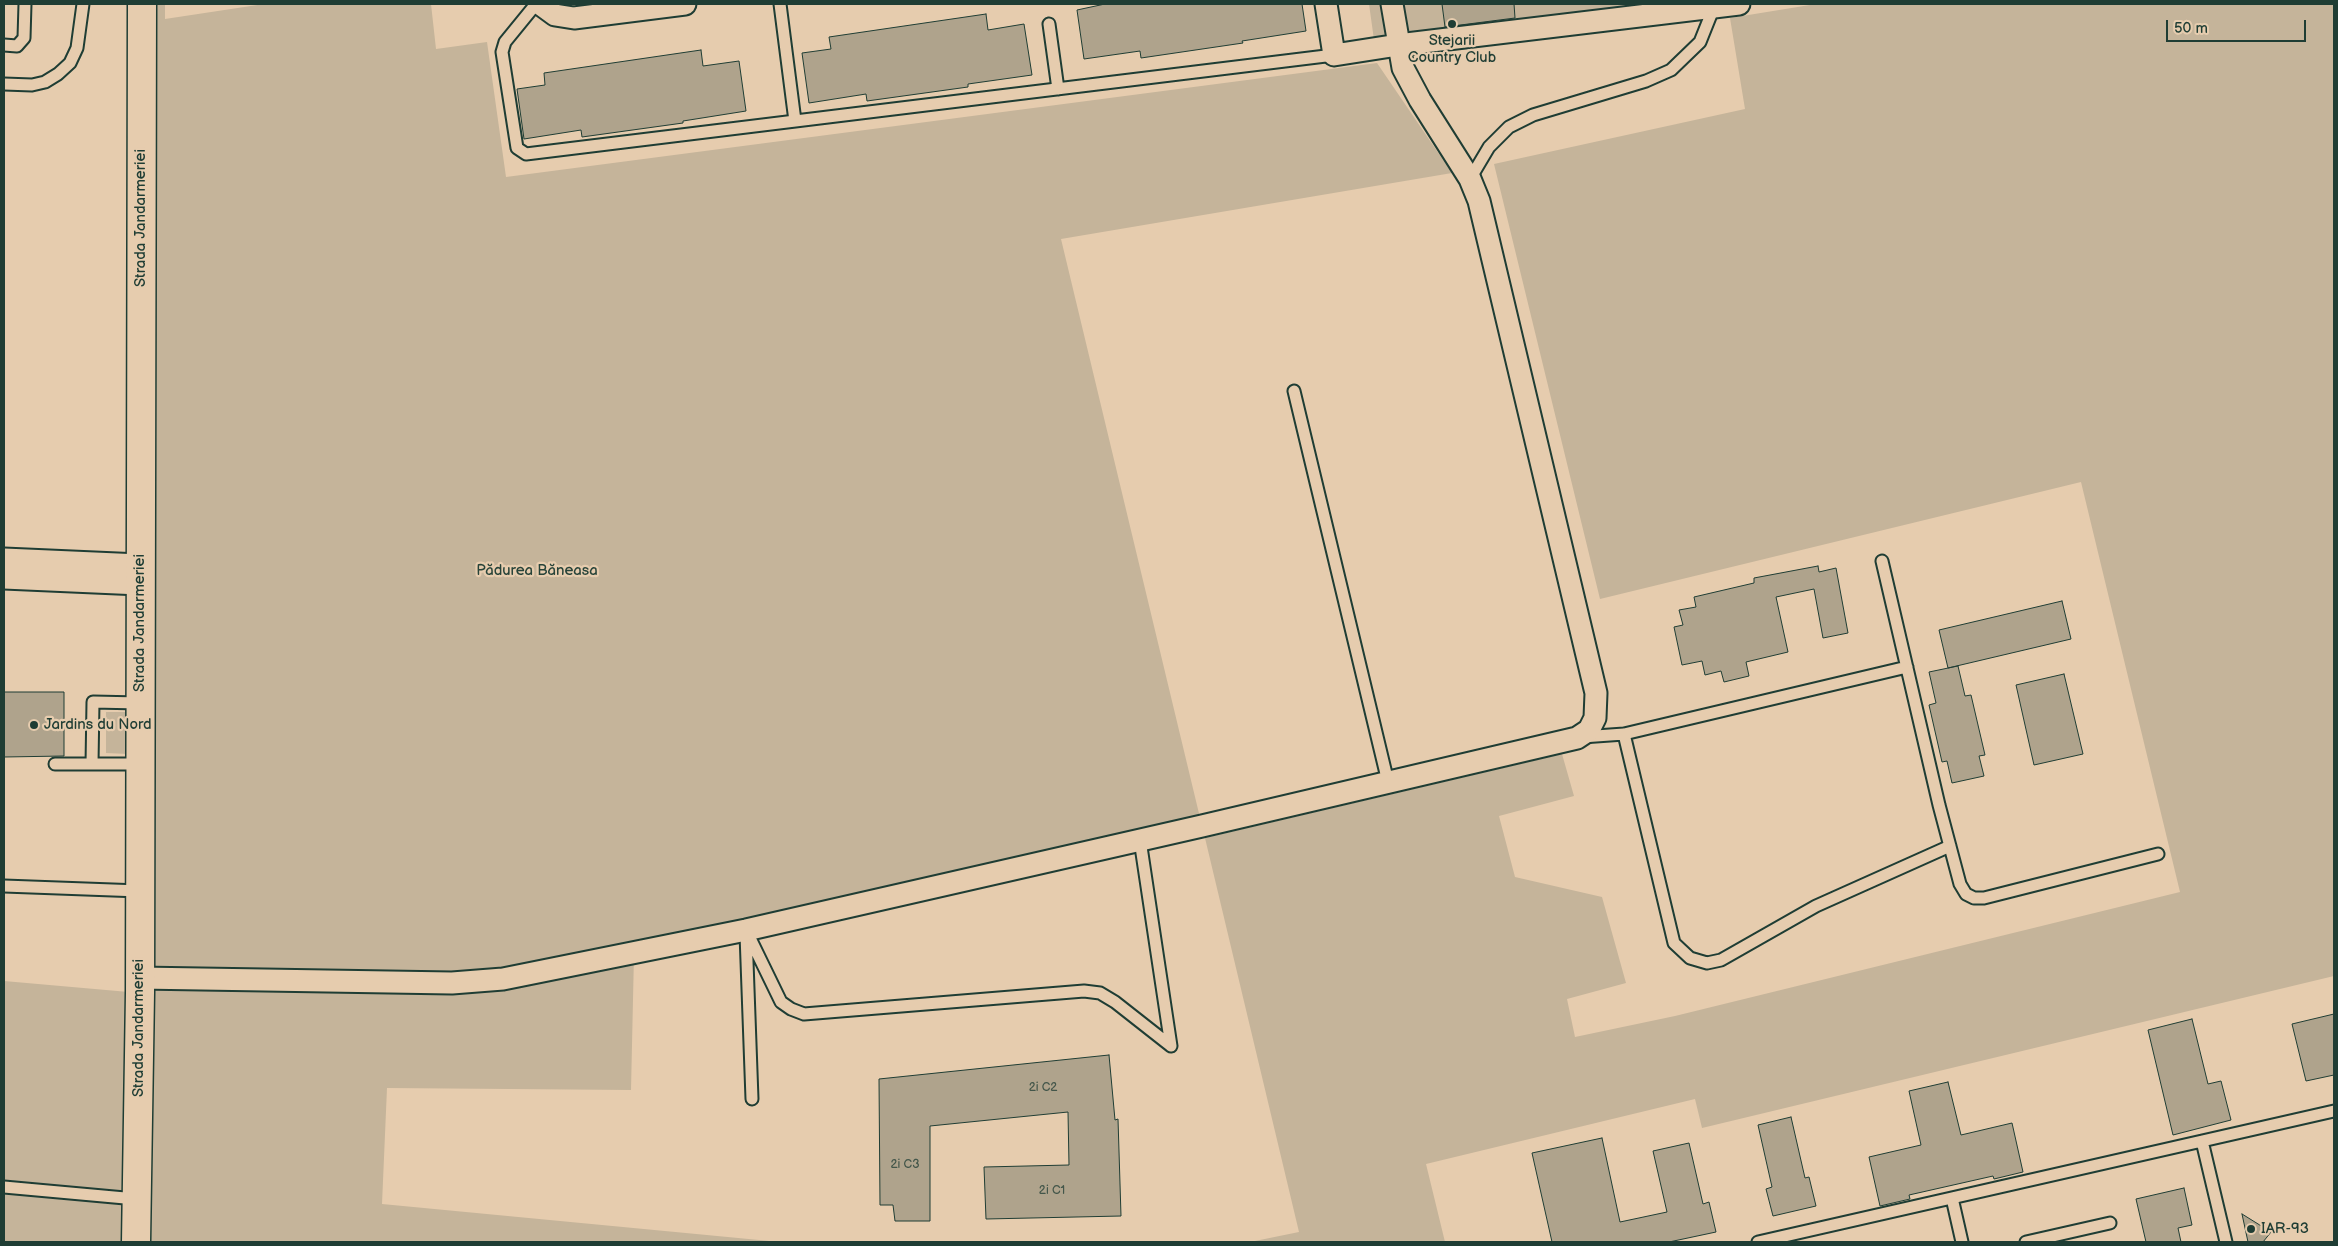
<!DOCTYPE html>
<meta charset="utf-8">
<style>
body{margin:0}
#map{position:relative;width:2338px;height:1246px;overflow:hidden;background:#e6ccae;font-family:"Balsamiq Sans",sans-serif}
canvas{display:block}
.frame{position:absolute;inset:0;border:5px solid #1f3d34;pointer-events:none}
.scale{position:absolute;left:2166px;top:20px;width:140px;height:22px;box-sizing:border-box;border:2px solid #1f3d34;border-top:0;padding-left:6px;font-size:15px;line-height:18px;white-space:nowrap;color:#1f3d34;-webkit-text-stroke:4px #e6ccae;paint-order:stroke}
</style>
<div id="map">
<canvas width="2338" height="1246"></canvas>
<div class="frame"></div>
<div class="scale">50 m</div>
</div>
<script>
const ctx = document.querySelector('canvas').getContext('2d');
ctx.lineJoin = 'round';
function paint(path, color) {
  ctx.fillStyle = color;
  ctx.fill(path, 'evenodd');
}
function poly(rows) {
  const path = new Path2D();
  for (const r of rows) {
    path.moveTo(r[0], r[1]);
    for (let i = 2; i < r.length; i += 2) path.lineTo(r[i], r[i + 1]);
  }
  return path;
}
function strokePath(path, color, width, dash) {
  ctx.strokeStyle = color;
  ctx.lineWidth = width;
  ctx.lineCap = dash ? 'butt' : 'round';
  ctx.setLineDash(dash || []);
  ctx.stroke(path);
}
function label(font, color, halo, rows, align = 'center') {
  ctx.font = font + ' "Balsamiq Sans",sans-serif';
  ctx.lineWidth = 4.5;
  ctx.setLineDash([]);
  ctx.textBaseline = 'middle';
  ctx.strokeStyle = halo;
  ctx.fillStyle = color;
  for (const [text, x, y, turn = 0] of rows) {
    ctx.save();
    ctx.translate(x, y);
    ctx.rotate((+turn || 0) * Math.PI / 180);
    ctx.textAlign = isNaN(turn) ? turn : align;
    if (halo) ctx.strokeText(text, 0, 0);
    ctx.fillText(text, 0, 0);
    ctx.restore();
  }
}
const green = poly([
 [142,4,165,4,165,19,264,4,431,4,436,49,487,42,506,177,1377,63,1452,173,1061,239,1202,826,634,954,631,1090,387,1088,382,1204,780,1242,4,1242,4,981,140,993],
 [1369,4,1664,4,1375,47],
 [1816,4,2334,4,2334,976,1702,1128,1695,1099,1426,1164,1445,1242,1250,1242,1299,1232,1205,838,1562,754,1574,796,1499,816,1515,877,1602,897,1626,983,1567,999,1575,1037,1675,1016,2180,892,2081,482,1600,599,1494,164,1745,109,1730,18],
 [106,712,128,712,128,754,106,753]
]);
const building = poly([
 [1105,4,1302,4,1306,31,1242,41,1243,43,1141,58,1140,51,1084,59,1077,10,1105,4],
 [1442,4,1514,4,1515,18,1445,27,1442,4],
 [986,14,988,30,1024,24,1032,75,968,84,968,87,867,101,866,94,809,103,802,53,831,49,829,37,986,14],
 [701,50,703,66,739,61,746,111,683,121,683,123,582,137,581,130,524,139,517,89,545,85,544,73,701,50],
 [1818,566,1819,572,1836,568,1848,633,1823,638,1814,589,1776,597,1788,652,1746,662,1749,676,1724,682,1721,671,1705,675,1702,661,1682,665,1674,627,1683,625,1679,610,1696,607,1694,597,1754,583,1754,578,1818,566],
 [2062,601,2071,639,1948,668,1939,630,2062,601],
 [1958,666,1965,696,1971,695,1985,755,1979,756,1984,776,1952,783,1947,761,1942,762,1929,705,1936,703,1929,672,1958,666],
 [2064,674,2083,754,2034,765,2016,685,2064,674],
 [4,692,64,692,64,756,4,757,4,692],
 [2334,1014,2334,1075,2306,1081,2292,1024,2334,1014],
 [2192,1019,2208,1084,2221,1081,2231,1120,2173,1135,2148,1030,2192,1019],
 [1109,1055,1115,1120,1118,1119,1121,1216,986,1219,984,1167,1069,1165,1068,1112,930,1126,930,1221,895,1221,893,1205,880,1205,879,1079,1109,1055],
 [1948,1082,1961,1135,2012,1123,2023,1172,1994,1179,1993,1176,1909,1195,1910,1199,1880,1206,1869,1157,1921,1145,1909,1091,1948,1082],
 [1791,1117,1805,1178,1809,1177,1816,1206,1773,1216,1766,1189,1772,1187,1758,1125,1791,1117],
 [1602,1138,1620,1222,1667,1212,1653,1151,1689,1143,1703,1204,1709,1202,1716,1232,1669,1242,1552,1242,1532,1153,1602,1138],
 [2184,1188,2192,1225,2178,1228,2181,1242,2146,1242,2136,1199,2184,1188],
 [2242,1214,2271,1232,2263,1242,2248,1242,2242,1214]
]);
const lane = poly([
 [536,4,505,42,502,52,517,148,526,154,1334,55],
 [780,4,795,121],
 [1049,24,1058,89],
 [4,45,17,46,24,38,25,4],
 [4,84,32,85,45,82,58,74,70,63,77,48,83,4],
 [1470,179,1489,147,1509,127,1533,115,1646,81,1671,70,1700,42,1714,7],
 [1294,391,1388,782],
 [1882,561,1939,805,1960,884,1966,894,1974,898,1984,898,2158,854],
 [1624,734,1674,943,1690,958,1707,963,1721,960,1816,906,1950,846],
 [1582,737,1624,734,1907,667],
 [55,764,92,764],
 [140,764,92,764,93,702,140,703],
 [1140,840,1171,1046],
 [4,886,140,891],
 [746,930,781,1002,791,1009,804,1014,1084,991,1100,993,1115,1002,1171,1046],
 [746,934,752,1099],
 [2202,1141,2226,1242],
 [4,1187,136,1199],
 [1952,1198,1962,1242],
 [1758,1242,2334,1111],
 [2026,1242,2110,1223]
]);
const street = poly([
 [540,4,555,15,574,18,685,4],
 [1326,4,1334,55,1398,45,1739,4],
 [4,559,140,565],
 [4,578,140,584],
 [139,978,452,983,503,979,746,930,1202,826,1577,738,1589,730,1595,718,1596,693,1479,201,1470,179,1420,100,1403,68,1392,4]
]);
const secondary = poly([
 [136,1242,140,993,142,4]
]);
const markers = [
 [1452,24,5,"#1f3d34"],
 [34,725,5,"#1f3d34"],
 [2251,1229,5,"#1f3d34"]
];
const numberNames = [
 ["2i C2",1043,1088],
 ["2i C3",905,1165],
 ["2i C1",1052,1191]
];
const poiNames = [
 ["Stejarii",1452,41,"center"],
 ["Country Club",1452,58,"center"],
 ["Jardins du Nord",44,725],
 ["IAR-93",2261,1229]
];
const streetNames = [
 ["Strada Jandarmeriei",141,218,-90],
 ["Strada Jandarmeriei",140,623,-90],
 ["Strada Jandarmeriei",139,1028,-90]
];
const parkNames = [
 ["Pădurea Băneasa",537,571]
];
paint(green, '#c5b49a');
paint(building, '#afa38c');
strokePath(building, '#1f3d34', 1);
strokePath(lane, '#1f3d34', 15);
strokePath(street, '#1f3d34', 25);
strokePath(secondary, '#1f3d34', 31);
strokePath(lane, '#e6ccae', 11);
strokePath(street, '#e6ccae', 21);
strokePath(secondary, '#e6ccae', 28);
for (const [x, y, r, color] of markers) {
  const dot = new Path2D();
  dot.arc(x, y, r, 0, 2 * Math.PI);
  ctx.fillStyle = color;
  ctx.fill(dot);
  strokePath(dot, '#e6ccae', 2);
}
label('12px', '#43564a', null, numberNames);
label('15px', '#1f3d34', '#e6ccae', poiNames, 'left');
label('15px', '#1f3d34', '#e6ccae', streetNames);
label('15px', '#274339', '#e6ccae', parkNames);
</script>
